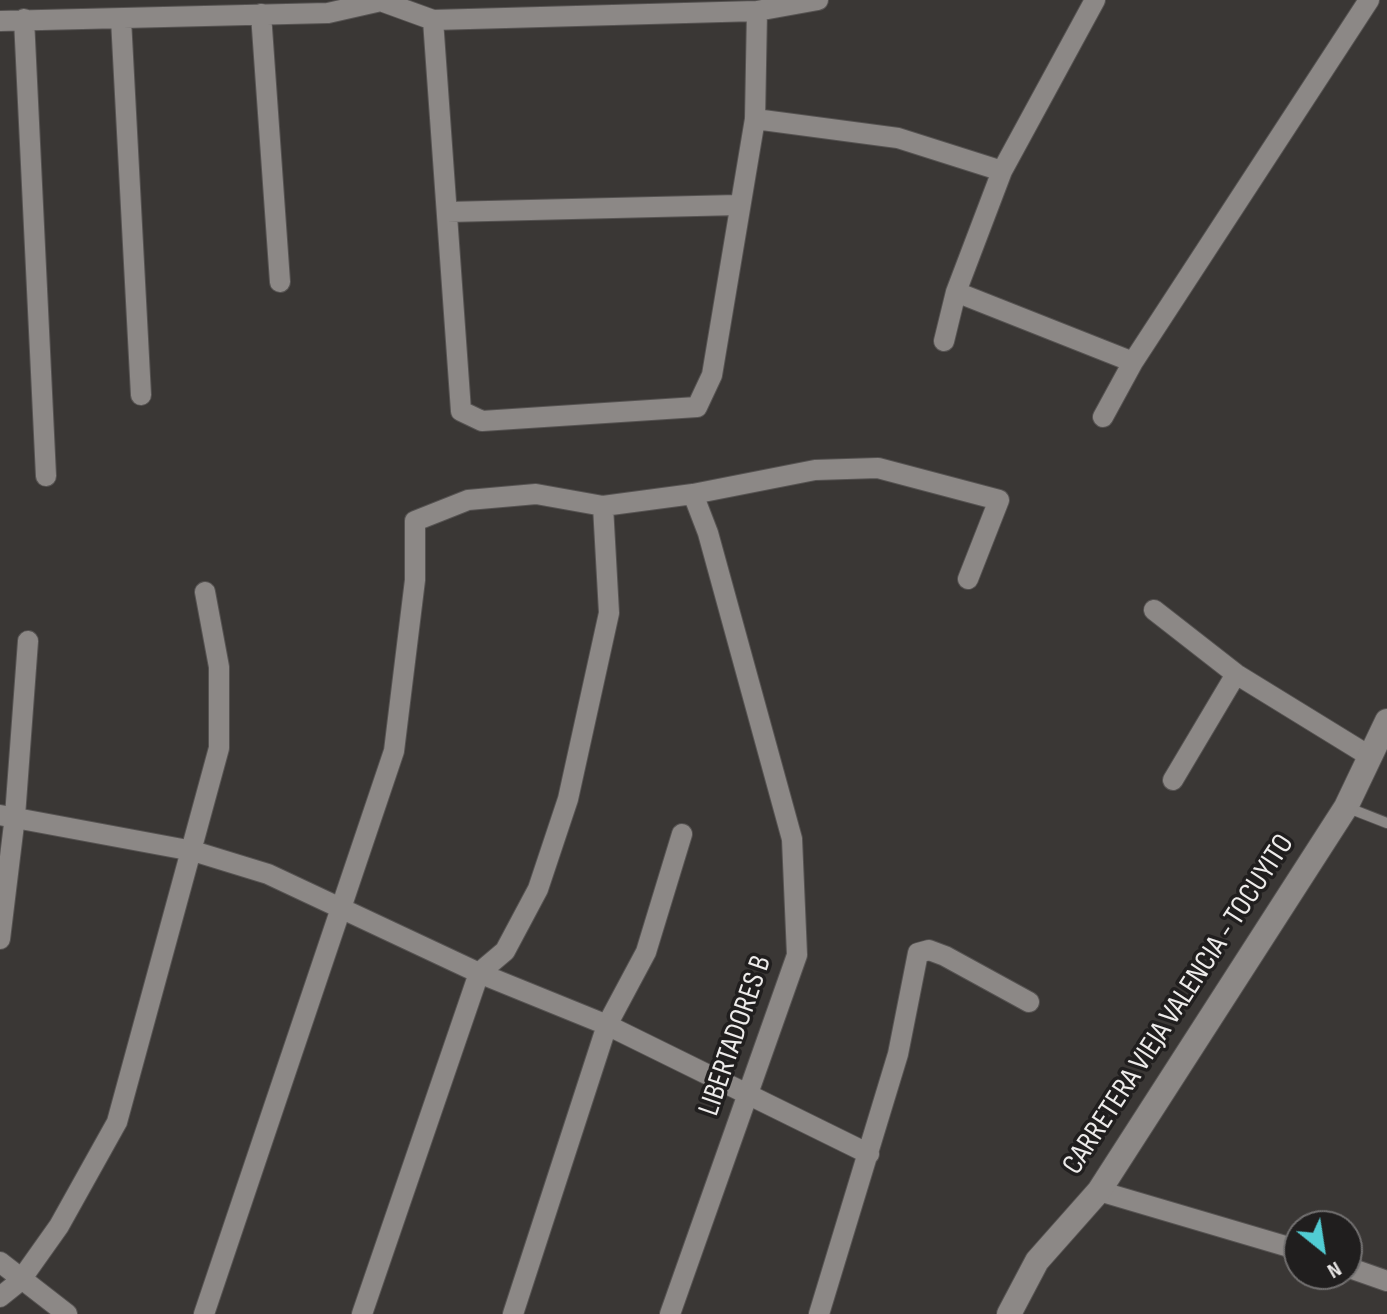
<!DOCTYPE html>
<style>
body{margin:0}
#map{position:relative;width:1387px;height:1314px;overflow:hidden;background:#3a3735;font-family:"Sofia Sans Condensed",sans-serif}
canvas{display:block}
.north{position:absolute;left:1283px;top:1210px;width:80px;height:80px;box-sizing:border-box;background:#201e1e;border:2px solid #727070;border-radius:50%;rotate:150deg;font-size:22px;font-weight:700;line-height:32px;text-align:center;color:#edebea}
.north::after{content:'';display:block;margin:auto;width:28px;height:36px;background:#51ccd3;clip-path:polygon(50% 0,100% 100%,50% 72%,0 100%)}
</style>
<div id="map">
<canvas width="1387" height="1314"></canvas>
<div class="north">N</div>
</div>
<script>
const ctx = document.querySelector('canvas').getContext('2d');
ctx.lineJoin = 'round';
function poly(rows) {
  const path = new Path2D();
  for (const r of rows) {
    path.moveTo(r[0], r[1]);
    for (let i = 2; i < r.length; i += 2) path.lineTo(r[i], r[i + 1]);
  }
  return path;
}
function strokePath(path, color, width, dash) {
  ctx.strokeStyle = color;
  ctx.lineWidth = width;
  ctx.lineCap = dash ? 'butt' : 'round';
  ctx.setLineDash(dash || []);
  ctx.stroke(path);
}
function label(font, color, halo, rows, align = 'center') {
  ctx.font = font + ' "Sofia Sans Condensed",sans-serif';
  ctx.lineWidth = 7;
  ctx.setLineDash([]);
  ctx.textBaseline = 'middle';
  ctx.strokeStyle = halo;
  ctx.fillStyle = color;
  for (const [text, x, y, turn = 0] of rows) {
    ctx.save();
    ctx.translate(x, y);
    ctx.rotate((+turn || 0) * Math.PI / 180);
    ctx.textAlign = isNaN(turn) ? turn : align;
    if (halo) ctx.strokeText(text, 0, 0);
    ctx.fillText(text, 0, 0);
    ctx.restore();
  }
}
const service = poly([
 [1346,807,1387,823]
]);
const minor = poly([
 [378,0,433,20,757,11,818,0],
 [261,14,280,282],
 [24,19,46,476],
 [121,19,141,395],
 [433,20,461,411,482,421,697,407,712,375,755,119,757,11],
 [0,21,328,13,381,1],
 [755,119,898,138,1002,171],
 [447,212,738,205],
 [956,292,1133,362],
 [944,341,956,292,1002,171,1095,0],
 [1103,417,1133,362,1369,0],
 [1154,610,1236,674,1371,757],
 [1173,780,1236,674],
 [0,815,193,851,268,874,479,973,607,1025,869,1154],
 [0,939,15,816,28,641],
 [1099,1191,1299,1250],
 [0,1262,67,1314],
 [1347,1267,1387,1281],
 [0,1297,20,1281,59,1226,117,1122,219,748,219,667,205,592],
 [204,1314,394,751,415,580,415,521,468,500,536,494,603,506,693,494,815,470,878,468,999,500,968,579],
 [362,1314,479,973,505,951,538,889,568,799,609,613,603,506],
 [513,1314,607,1025,646,952,682,834],
 [670,1314,797,955,792,839,708,533,693,494],
 [819,1314,898,1054,918,953,929,950,945,956,1029,1002]
]);
const tertiary = poly([
 [1009,1314,1037,1261,1099,1191,1346,807,1387,721]
]);
const streetNames = [
 ["CARRETERA VIEJA VALENCIA - TOCUYITO",1179,1005,-57],
 ["LIBERTADORES B",736,1036,-71]
];
strokePath(service, '#565352', 12);
strokePath(minor, '#565352', 22);
strokePath(tertiary, '#565352', 26);
strokePath(service, '#8c8886', 10);
strokePath(minor, '#8c8886', 20);
strokePath(tertiary, '#8c8886', 24);
label('30px', '#edebea', '#201e1e', streetNames);
</script>
